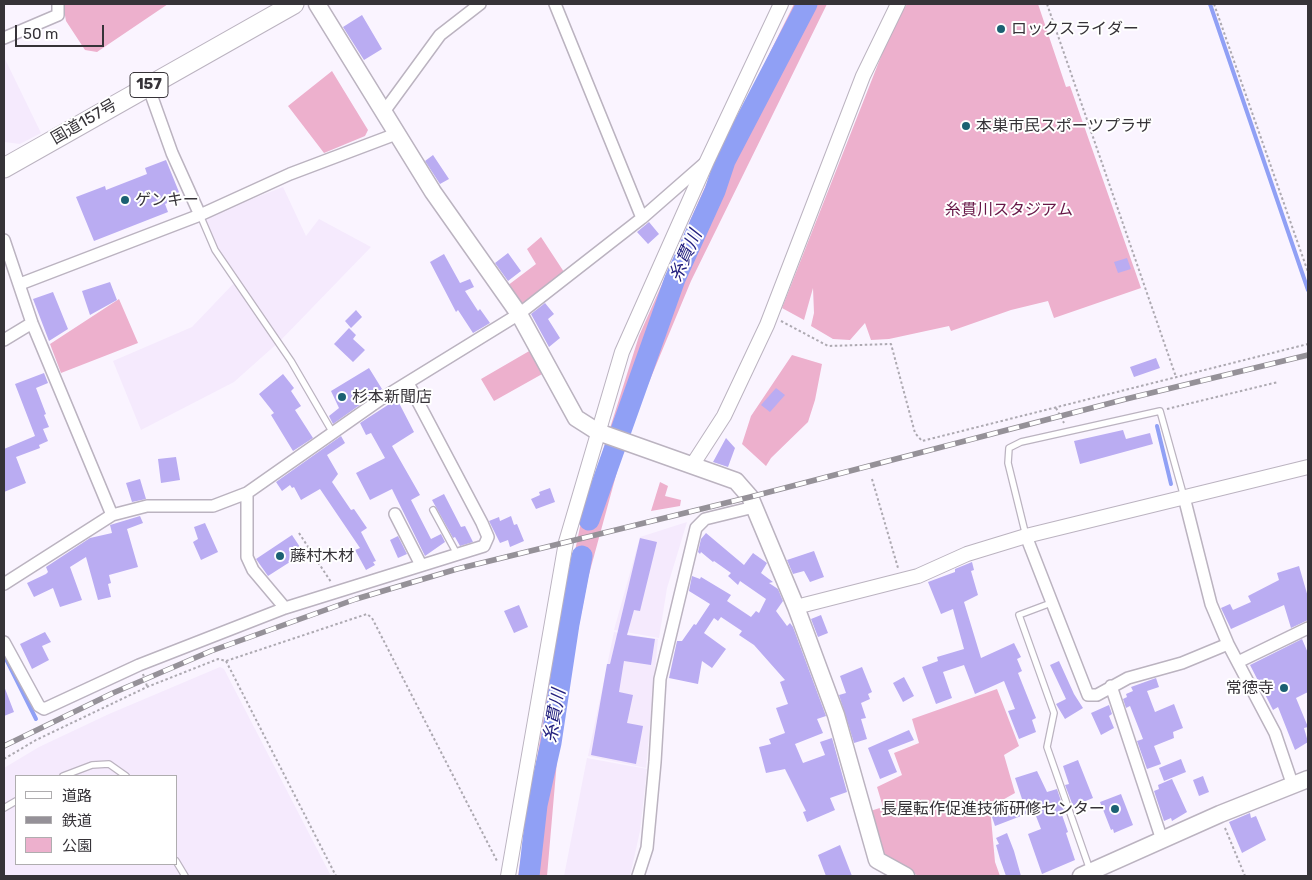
<!DOCTYPE html>
<meta charset="utf-8">
<style>
body{margin:0}
#map{position:relative;width:1312px;height:880px;overflow:hidden;background:#faf4ff;font-family:Rubik,"Noto Sans JP",sans-serif}
canvas{display:block}
.frame{position:absolute;inset:0;border:5px solid #363338;pointer-events:none}
.legend{position:absolute;left:15px;top:775px;width:162px;height:90px;box-sizing:border-box;background:#fff;border:1px solid #afadaf;margin:0;padding:6px 9px;list-style:none;font-size:15px;color:#363338}
.legend li{display:flex;align-items:center;gap:10px;height:25px}
.legend b{width:25px;border:1px solid #afadaf}
.scale{position:absolute;left:15px;top:25px;width:89px;height:22px;box-sizing:border-box;border:2px solid #363338;border-top:0;padding-left:6px;font-size:15px;line-height:18px;white-space:nowrap;color:#363338;-webkit-text-stroke:4px #fff;paint-order:stroke}
</style>
<div id="map">
<canvas width="1312" height="880"></canvas>
<div class="frame"></div>
<ul class="legend">
<li><b style="height:6px;background:#fff"></b>道路</li>
<li><b style="height:6px;background:#959198"></b>鉄道</li>
<li><b style="height:14px;background:#edb0cd"></b>公園</li>
</ul>
<div class="scale">50 m</div>
</div>
<script>
const ctx = document.querySelector('canvas').getContext('2d');
ctx.lineJoin = 'round';
function paint(path, color) {
  ctx.fillStyle = color;
  ctx.fill(path, 'evenodd');
}
function poly(rows) {
  const path = new Path2D();
  for (const r of rows) {
    path.moveTo(r[0], r[1]);
    for (let i = 2; i < r.length; i += 2) path.lineTo(r[i], r[i + 1]);
  }
  return path;
}
function strokePath(path, color, width, dash) {
  ctx.strokeStyle = color;
  ctx.lineWidth = width;
  ctx.lineCap = dash ? 'butt' : 'round';
  ctx.setLineDash(dash || []);
  ctx.stroke(path);
}
function label(font, color, halo, rows, align = 'center') {
  ctx.font = font + ' Rubik,"Noto Sans JP",sans-serif';
  ctx.lineWidth = 4;
  ctx.setLineDash([]);
  ctx.textBaseline = 'middle';
  ctx.strokeStyle = halo;
  ctx.fillStyle = color;
  for (const [text, x, y, turn = 0] of rows) {
    ctx.save();
    ctx.translate(x, y);
    ctx.rotate((+turn || 0) * Math.PI / 180);
    ctx.textAlign = isNaN(turn) ? turn : align;
    if (halo) ctx.strokeText(text, 0, 0);
    ctx.fillText(text, 0, 0);
    ctx.restore();
  }
}
const built = poly([
 [4,57,41,133,20,144,4,142],
 [283,187,306,236,319,219,371,247,280,341,234,382,141,430,113,361,192,327,234,283,213,250,200,219],
 [687,522,667,588,659,638,614,630,640,537],
 [614,632,658,639,646,768,588,756],
 [220,667,224,669,331,876,4,876,4,768,39,747,109,714],
 [16,776,176,776,176,864,16,864],
 [587,758,647,769,640,831,630,876,564,876]
]);
const green = poly([
 [63,4,168,4,97,52,85,50,66,21],
 [794,4,827,4,691,281,627,435,588,578,574,651,558,749,547,876,518,876,554,653,582,517,639,336,721,151],
 [907,4,1038,4,1066,87,1070,86,1141,288,1054,318,1048,301,1011,310,951,331,949,326,889,339,871,340,865,323,850,340,833,339,811,326,814,313,813,288,804,320,782,308,893,26],
 [332,71,368,130,365,136,324,153,288,106],
 [541,237,564,272,522,306,507,286,536,264,527,249],
 [119,299,138,343,61,373,50,344],
 [531,350,544,373,494,401,481,379],
 [792,355,822,364,815,400,808,422,771,458,766,466,742,444,751,416],
 [660,482,668,486,665,496,681,500,680,506,651,511],
 [997,689,1019,746,1004,755,1015,793,990,807,995,862,1000,876,919,876,888,862,881,856,864,813,883,807,877,787,902,775,894,753,919,743,912,719]
]);
const stream = poly([
 [1210,4,1308,290],
 [1157,426,1171,484],
 [4,655,36,719]
]);
const river = poly([
 [589,520,675,279,715,191,725,161,807,4],
 [529,876,537,805,551,743,569,624,582,556]
]);
const building = poly([
 [362,15,382,49,364,60,343,27],
 [433,155,449,179,440,184,425,161],
 [166,160,181,197,165,204,168,212,94,241,76,197,105,186,106,190,147,174,145,168],
 [649,222,659,234,648,244,637,232],
 [508,253,521,271,508,281,495,263],
 [444,254,460,283,470,279,474,287,465,291,478,311,480,309,490,323,473,333,458,310,456,312,430,262],
 [1127,258,1131,269,1118,273,1114,262],
 [110,282,117,300,90,315,82,291],
 [53,292,68,329,49,341,33,299],
 [545,303,554,314,548,319,560,338,549,347,531,314],
 [356,310,362,317,351,328,345,321],
 [349,328,356,335,353,339,365,350,353,362,334,344],
 [1156,358,1160,368,1134,377,1130,367],
 [369,368,382,389,333,424,329,416,339,408,331,391],
 [44,373,48,383,36,388,46,414,44,415,49,427,43,429,48,441,39,445,40,448,16,457,26,483,4,492,4,449,35,436,15,384],
 [283,374,294,388,291,391,301,406,295,410,313,438,293,451,271,415,274,413,259,394],
 [776,388,785,395,770,412,761,405],
 [394,401,395,404,399,403,414,432,392,446,420,495,411,500,431,539,441,534,445,542,425,556,392,489,370,500,356,473,385,458,371,433,366,435,360,423],
 [1123,430,1126,439,1150,433,1153,444,1080,464,1074,441],
 [341,436,345,443,327,455,338,474,332,482,351,510,354,509,367,528,361,532,376,561,373,562,375,565,366,570,355,550,360,548,320,489,301,500,294,487,292,488,290,485,282,491,276,482],
 [726,438,735,448,728,467,713,462],
 [176,457,180,480,161,483,158,459],
 [140,479,146,499,132,502,126,483],
 [550,488,555,502,536,509,531,499,540,495,539,492],
 [444,494,461,527,465,526,473,542,460,546,455,537,453,538,432,500],
 [140,516,143,523,127,529,138,567,109,575,111,583,108,584,111,597,98,600,86,557,70,567,82,600,60,607,53,588,34,597,27,583,46,574,48,572,46,567,90,538,112,533,110,525],
 [511,516,514,525,517,524,524,541,510,547,508,540,500,543,489,521,499,517,500,521],
 [205,523,218,552,201,560,193,542,198,539,194,527],
 [706,533,744,565,753,553,767,563,761,573,773,582,769,583,778,589,783,601,776,611,787,626,790,623,793,627,826,716,817,719,823,733,795,744,803,763,825,755,820,742,832,738,847,792,830,798,835,810,807,822,803,812,806,811,785,769,766,773,759,747,771,744,769,739,785,733,776,708,788,704,780,682,785,680,754,645,739,635,742,631,721,617,718,621,714,618,704,633,726,649,712,668,702,661,698,684,669,678,677,641,682,641,694,624,696,625,710,604,689,591,692,576,700,579,701,577,731,595,727,601,751,617,756,611,759,613,766,599,740,581,738,585,728,576,731,573,714,561,713,562,701,552,700,554,698,552,701,539],
 [292,535,304,553,268,576,256,559],
 [398,536,407,554,398,558,390,540],
 [640,538,657,542,640,611,634,610,627,635,655,639,651,665,624,661,619,692,633,695,627,723,643,726,636,764,591,755,607,664,610,664],
 [814,551,824,577,810,582,804,571,793,574,787,560],
 [972,562,974,570,971,571,978,595,964,602,981,658,1014,643,1021,657,1017,659,1022,671,1018,673,1036,718,1032,720,1036,732,1019,739,1008,711,1015,709,1004,681,975,694,964,665,943,672,952,698,936,704,922,667,938,661,937,657,964,649,953,609,941,614,928,582,955,572,955,569],
 [1299,566,1308,597,1308,620,1291,628,1284,605,1231,629,1221,608,1230,604,1233,610,1251,602,1248,596,1279,580,1277,573],
 [519,605,528,627,514,633,504,611],
 [821,615,828,633,818,637,811,619],
 [45,632,51,642,42,646,49,660,32,669,20,644],
 [1302,639,1308,653,1308,692,1296,698,1308,727,1304,728,1308,742,1295,750,1278,707,1273,710,1250,665],
 [1059,661,1074,694,1083,708,1065,719,1056,704,1066,699,1050,665],
 [862,667,872,692,868,694,870,699,861,703,866,718,861,719,867,739,854,743,839,695,846,693,840,676],
 [904,677,914,696,903,702,893,683],
 [1156,678,1159,687,1147,691,1155,712,1174,704,1183,728,1173,732,1174,738,1154,746,1161,764,1147,769,1137,741,1143,739,1130,706,1126,708,1123,699,1127,697,1126,694,1133,691,1131,687],
 [4,686,14,712,4,716],
 [1109,705,1112,714,1109,716,1114,728,1101,735,1091,713],
 [909,730,914,740,888,750,897,772,880,779,868,748],
 [1181,759,1186,772,1164,781,1159,768],
 [1078,760,1093,798,1073,806,1065,785,1069,784,1063,766],
 [1037,771,1047,792,1057,789,1064,810,1061,812,1068,832,1066,833,1075,860,1042,874,1028,834,1041,829,1034,811,995,826,991,814,995,813,994,810,1022,799,1015,778],
 [1203,776,1209,792,1199,796,1193,780],
 [1172,779,1187,812,1172,821,1171,818,1164,821,1154,791,1159,789,1158,785],
 [1121,794,1133,825,1114,833,1113,829,1111,830,1100,802],
 [1250,813,1251,818,1256,816,1266,840,1242,853,1229,822],
 [1007,833,1014,851,1021,876,1006,876,1000,859,996,845,999,844,996,838],
 [840,845,852,876,826,876,818,855]
]);
const path = poly([
 [1047,4,1176,377],
 [1214,4,1308,272],
 [781,321,828,346,891,344,915,433,922,441,1308,344],
 [1056,408,1064,423],
 [1167,409,1278,382],
 [872,479,898,568],
 [299,533,331,582],
 [226,661,336,876],
 [143,674,147,686],
 [4,759,36,740,147,687,218,659,226,661,367,614,372,618,497,861],
 [1225,828,1245,876]
]);
const service = poly([
 [200,215,215,250,291,361,333,433],
 [433,510,457,554],
 [1026,536,1008,463,1009,448,1021,442,1160,411,1184,497],
 [1051,603,1019,615,1054,713,1047,747,1090,870],
 [63,776,92,765,109,764,126,776],
 [4,808,16,801],
 [176,861,185,876]
]);
const minor = poly([
 [555,4,642,218,706,162],
 [4,38,58,15,58,4],
 [148,86,172,153,200,215],
 [383,113,440,35,480,4],
 [4,240,32,323,112,515],
 [20,284,200,215,290,174,396,134],
 [4,340,32,323],
 [247,493,247,557,253,570,285,608],
 [1184,497,1211,604,1228,644,1275,733,1293,786],
 [395,514,421,565],
 [1026,536,1088,695,1097,695,1128,678,1182,663,1228,644],
 [4,584,112,515,147,506,213,506,247,493,381,399,519,314,642,218],
 [4,642,39,706,44,709,139,665,285,608,484,546,488,537,482,523,408,383],
 [1238,662,1308,628],
 [1111,686,1162,840],
 [638,876,647,848,655,762,660,679,696,528,705,519,754,507]
]);
const tertiary = poly([
 [693,464,724,416,767,325,863,76,898,4],
 [796,607,918,576,967,554,1026,536,1308,467],
 [508,876,566,542,622,352,707,161,781,4]
]);
const secondary = poly([
 [317,4,433,192,519,314,576,418,598,432,736,481,750,497,796,607,836,715,877,860,906,876],
 [1081,876,1220,814,1308,779]
]);
const trunk = poly([
 [4,168,294,4]
]);
const rail = poly([
 [4,746,113,693,211,651,356,599,457,569,750,497,1126,399,1308,355]
]);
const markers = [
 [1001,29,5,"#1b6072"],
 [966,126,5,"#1b6072"],
 [125,200,5,"#1b6072"],
 [342,397,5,"#1b6072"],
 [280,556,5,"#1b6072"],
 [1284,688,5,"#1b6072"],
 [1115,809,5,"#1b6072"]
];
const shields = [
 [149,85,38]
];
const shieldNames = [
 ["157",149,85]
];
const poiNames = [
 ["ロックスライダー",1011,29],
 ["本巣市民スポーツプラザ",976,126],
 ["ゲンキー",135,200],
 ["杉本新聞店",352,397],
 ["藤村木材",290,556],
 ["常徳寺",1274,688,"right"],
 ["長屋転作促進技術研修センター",1105,809,"right"]
];
const streetNames = [
 ["国道157号",84,122,-30]
];
const parkNames = [
 ["糸貫川スタジアム",1009,210]
];
const waterNames = [
 ["糸貫川",686,256,-66],
 ["糸貫川",555,716,-80]
];
paint(built, '#f5eafd');
paint(green, '#edb0cd');
strokePath(stream, '#90a0f5', 4);
strokePath(river, '#90a0f5', 21);
paint(building, '#baacf2');
strokePath(service, '#bbb3c0', 8);
strokePath(minor, '#bbb3c0', 14);
strokePath(tertiary, '#bbb3c0', 16);
strokePath(secondary, '#bbb3c0', 19);
strokePath(trunk, '#bbb3c0', 21);
strokePath(path, '#ada9b1', 2, [2.5, 2.5]);
strokePath(service, '#fff', 5.5);
strokePath(minor, '#fff', 11);
strokePath(tertiary, '#fff', 14);
strokePath(secondary, '#fff', 16);
strokePath(trunk, '#fff', 19);
strokePath(rail, '#959198', 5.5);
strokePath(rail, '#fff', 4, [11]);
for (const [x, y, r, color] of markers) {
  const dot = new Path2D();
  dot.arc(x, y, r, 0, 2 * Math.PI);
  ctx.fillStyle = color;
  ctx.fill(dot);
  strokePath(dot, '#fff', 2);
}
for (const [x, y, w] of shields) {
  const box = new Path2D();
  box.roundRect(x - w / 2, y - 12.5, w, 25, 4);
  ctx.fillStyle = '#fff';
  ctx.fill(box);
  strokePath(box, '#363338', 1);
}
label('bold 15px', '#363338', null, shieldNames);
label('16px', '#363338', '#fff', poiNames, 'left');
label('16px', '#363338', '#fff', streetNames);
label('16px', '#661646', '#fff', parkNames);
label('italic 18px', '#221f7e', '#fff', waterNames);
</script>
